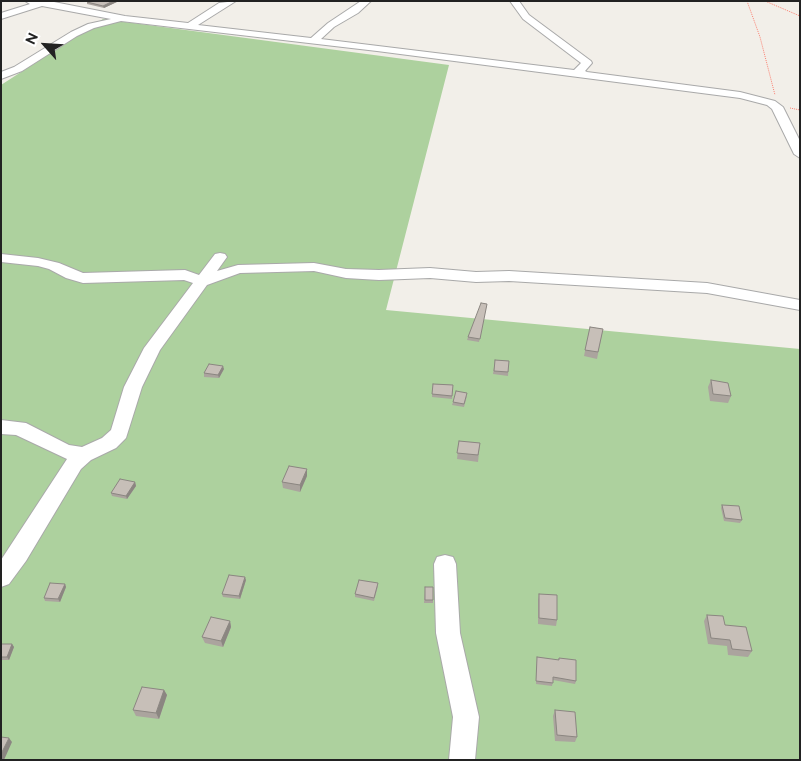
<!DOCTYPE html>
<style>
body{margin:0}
#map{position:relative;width:801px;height:761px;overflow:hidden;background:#f2efe9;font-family:Raleway,sans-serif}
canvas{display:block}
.frame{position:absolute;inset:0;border:2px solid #222;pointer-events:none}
.north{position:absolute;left:20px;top:20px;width:50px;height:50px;-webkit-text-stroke:4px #fff;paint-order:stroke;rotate:296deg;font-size:14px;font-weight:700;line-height:20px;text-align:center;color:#222}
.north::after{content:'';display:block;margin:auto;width:18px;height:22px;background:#222;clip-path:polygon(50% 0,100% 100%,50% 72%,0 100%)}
</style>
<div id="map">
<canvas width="801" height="761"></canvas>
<div class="frame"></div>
<div class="north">N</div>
</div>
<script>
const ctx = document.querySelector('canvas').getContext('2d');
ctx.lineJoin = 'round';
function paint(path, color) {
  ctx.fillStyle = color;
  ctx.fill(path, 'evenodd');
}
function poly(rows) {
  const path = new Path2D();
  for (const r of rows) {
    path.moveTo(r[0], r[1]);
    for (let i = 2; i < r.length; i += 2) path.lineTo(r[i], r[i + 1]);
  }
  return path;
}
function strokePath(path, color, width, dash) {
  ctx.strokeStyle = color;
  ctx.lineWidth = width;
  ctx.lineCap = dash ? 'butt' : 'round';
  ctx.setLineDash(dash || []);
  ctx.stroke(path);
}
const forest = poly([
 [103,19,449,65,386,310,800,349,800,760,1,760,1,85]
]);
const path = poly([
 [747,1,760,37,775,95],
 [765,1,800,16],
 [790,108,800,110]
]);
const minor = poly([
 [25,1,49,1,125,16,188,23,219,3,236,1,198,25,311,38,328,23,361,1,371,1,358,13,334,27,321,39,574,70,581,63,523,19,510,1,519,1,529,15,591,61,592,63,585,71,587,72,740,92,775,101,783,107,800,141,800,158,794,154,772,109,767,105,740,98,377,51,121,21,94,28,77,36,22,71,1,79,1,72,14,67,71,32,88,24,111,19,42,6,1,19,1,13,30,4,25,1],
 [220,253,225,254,227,257,217,271,238,265,314,263,346,269,379,270,430,268,476,272,509,271,707,283,800,300,800,310,707,293,509,281,476,282,430,278,379,280,346,278,314,271,240,273,207,285,160,350,142,387,126,438,116,448,91,460,81,469,26,561,9,584,1,587,1,560,67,459,16,435,1,434,1,420,26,423,69,445,82,447,102,438,111,430,124,387,144,348,193,283,184,280,83,283,66,278,49,269,38,266,1,262,1,254,38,258,59,263,83,273,185,270,199,275,215,254,220,253],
 [445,555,453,557,456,564,460,633,479,717,475,760,449,760,453,717,436,633,434,564,437,557,445,555]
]);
const wall = poly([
 [119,1,104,8,87,4,87,2],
 [487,304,479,342,467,340,468,337],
 [590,327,603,329,597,359,584,356],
 [495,360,509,361,508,376,493,374],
 [224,369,219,378,204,377,204,373],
 [711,380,731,396,728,403,710,401,708,387],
 [433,384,453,385,452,399,432,397],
 [467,396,464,407,452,405,453,402],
 [459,441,480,443,478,462,457,459],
 [307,476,300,492,283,488,282,482],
 [135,482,136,486,127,499,112,496,111,493],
 [722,505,742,520,740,523,724,521,721,508],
 [246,580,240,599,223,597,222,594],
 [65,584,66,587,60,602,45,601,44,598],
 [378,586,374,601,355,597,355,594],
 [425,587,433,587,433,603,424,603],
 [539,594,557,620,556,626,538,624,538,600],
 [707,615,725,625,752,651,748,657,728,655,727,646,708,644,704,621],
 [230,621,231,627,223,647,205,643,202,637],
 [1,644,12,644,14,647,9,660,1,660],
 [537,657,558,660,559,658,576,681,575,684,553,680,552,686,536,684],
 [164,690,167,695,159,719,136,716,133,710],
 [555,710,577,737,575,742,555,741,553,716]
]);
const shadedWall = poly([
 [113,1,119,1,104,8,103,6],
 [223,366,224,369,219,378,218,375],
 [307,469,307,476,300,492,300,485],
 [135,482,136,486,127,499,126,496],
 [245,577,246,580,240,599,239,596],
 [65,584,66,587,60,602,58,599],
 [230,621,231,627,223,647,221,641],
 [12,644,14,647,9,660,7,657],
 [164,690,167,695,159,719,156,713],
 [9,738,12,742,4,760,1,760,1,754]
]);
const building = poly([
 [88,1,113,1,103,6,87,2,88,1],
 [481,303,487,304,480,339,468,337,481,303],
 [590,327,603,329,598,352,585,350,590,327],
 [495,360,509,361,508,372,494,371,495,360],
 [209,364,223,366,218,375,204,373,209,364],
 [711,380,728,383,731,396,713,394,711,380],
 [433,384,453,385,452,396,432,394,433,384],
 [456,391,467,393,464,404,453,402,456,391],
 [459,441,480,443,478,455,457,453,459,441],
 [289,466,307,469,300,485,282,482,289,466],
 [120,479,135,482,126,496,111,493,120,479],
 [722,505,739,506,742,520,725,518,722,505],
 [229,575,245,577,239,596,222,594,229,575],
 [359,580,378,583,374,598,355,594,359,580],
 [50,583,65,584,58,599,44,598,50,583],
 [425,587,433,587,433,600,425,600,425,587],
 [539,594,557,595,557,620,539,618,539,594],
 [707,615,723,616,725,625,746,627,752,651,732,649,730,640,711,638,707,615],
 [211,617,230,621,221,641,202,637,211,617],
 [1,644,12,644,7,657,1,657,1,644],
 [537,657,559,660,559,658,576,660,576,681,553,677,553,683,536,681,537,657],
 [142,687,164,690,156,713,133,710,142,687],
 [555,710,575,712,577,737,557,735,555,710],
 [1,737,9,738,1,754,1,737]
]);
paint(forest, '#add19e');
strokePath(minor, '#a9a9a9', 2);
strokePath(path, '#fa8072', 1, [1, 1]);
paint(minor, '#fff');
paint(wall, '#aba49e');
paint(shadedWall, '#8b8681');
paint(building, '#c7bfb8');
strokePath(building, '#8b8681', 1);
</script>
